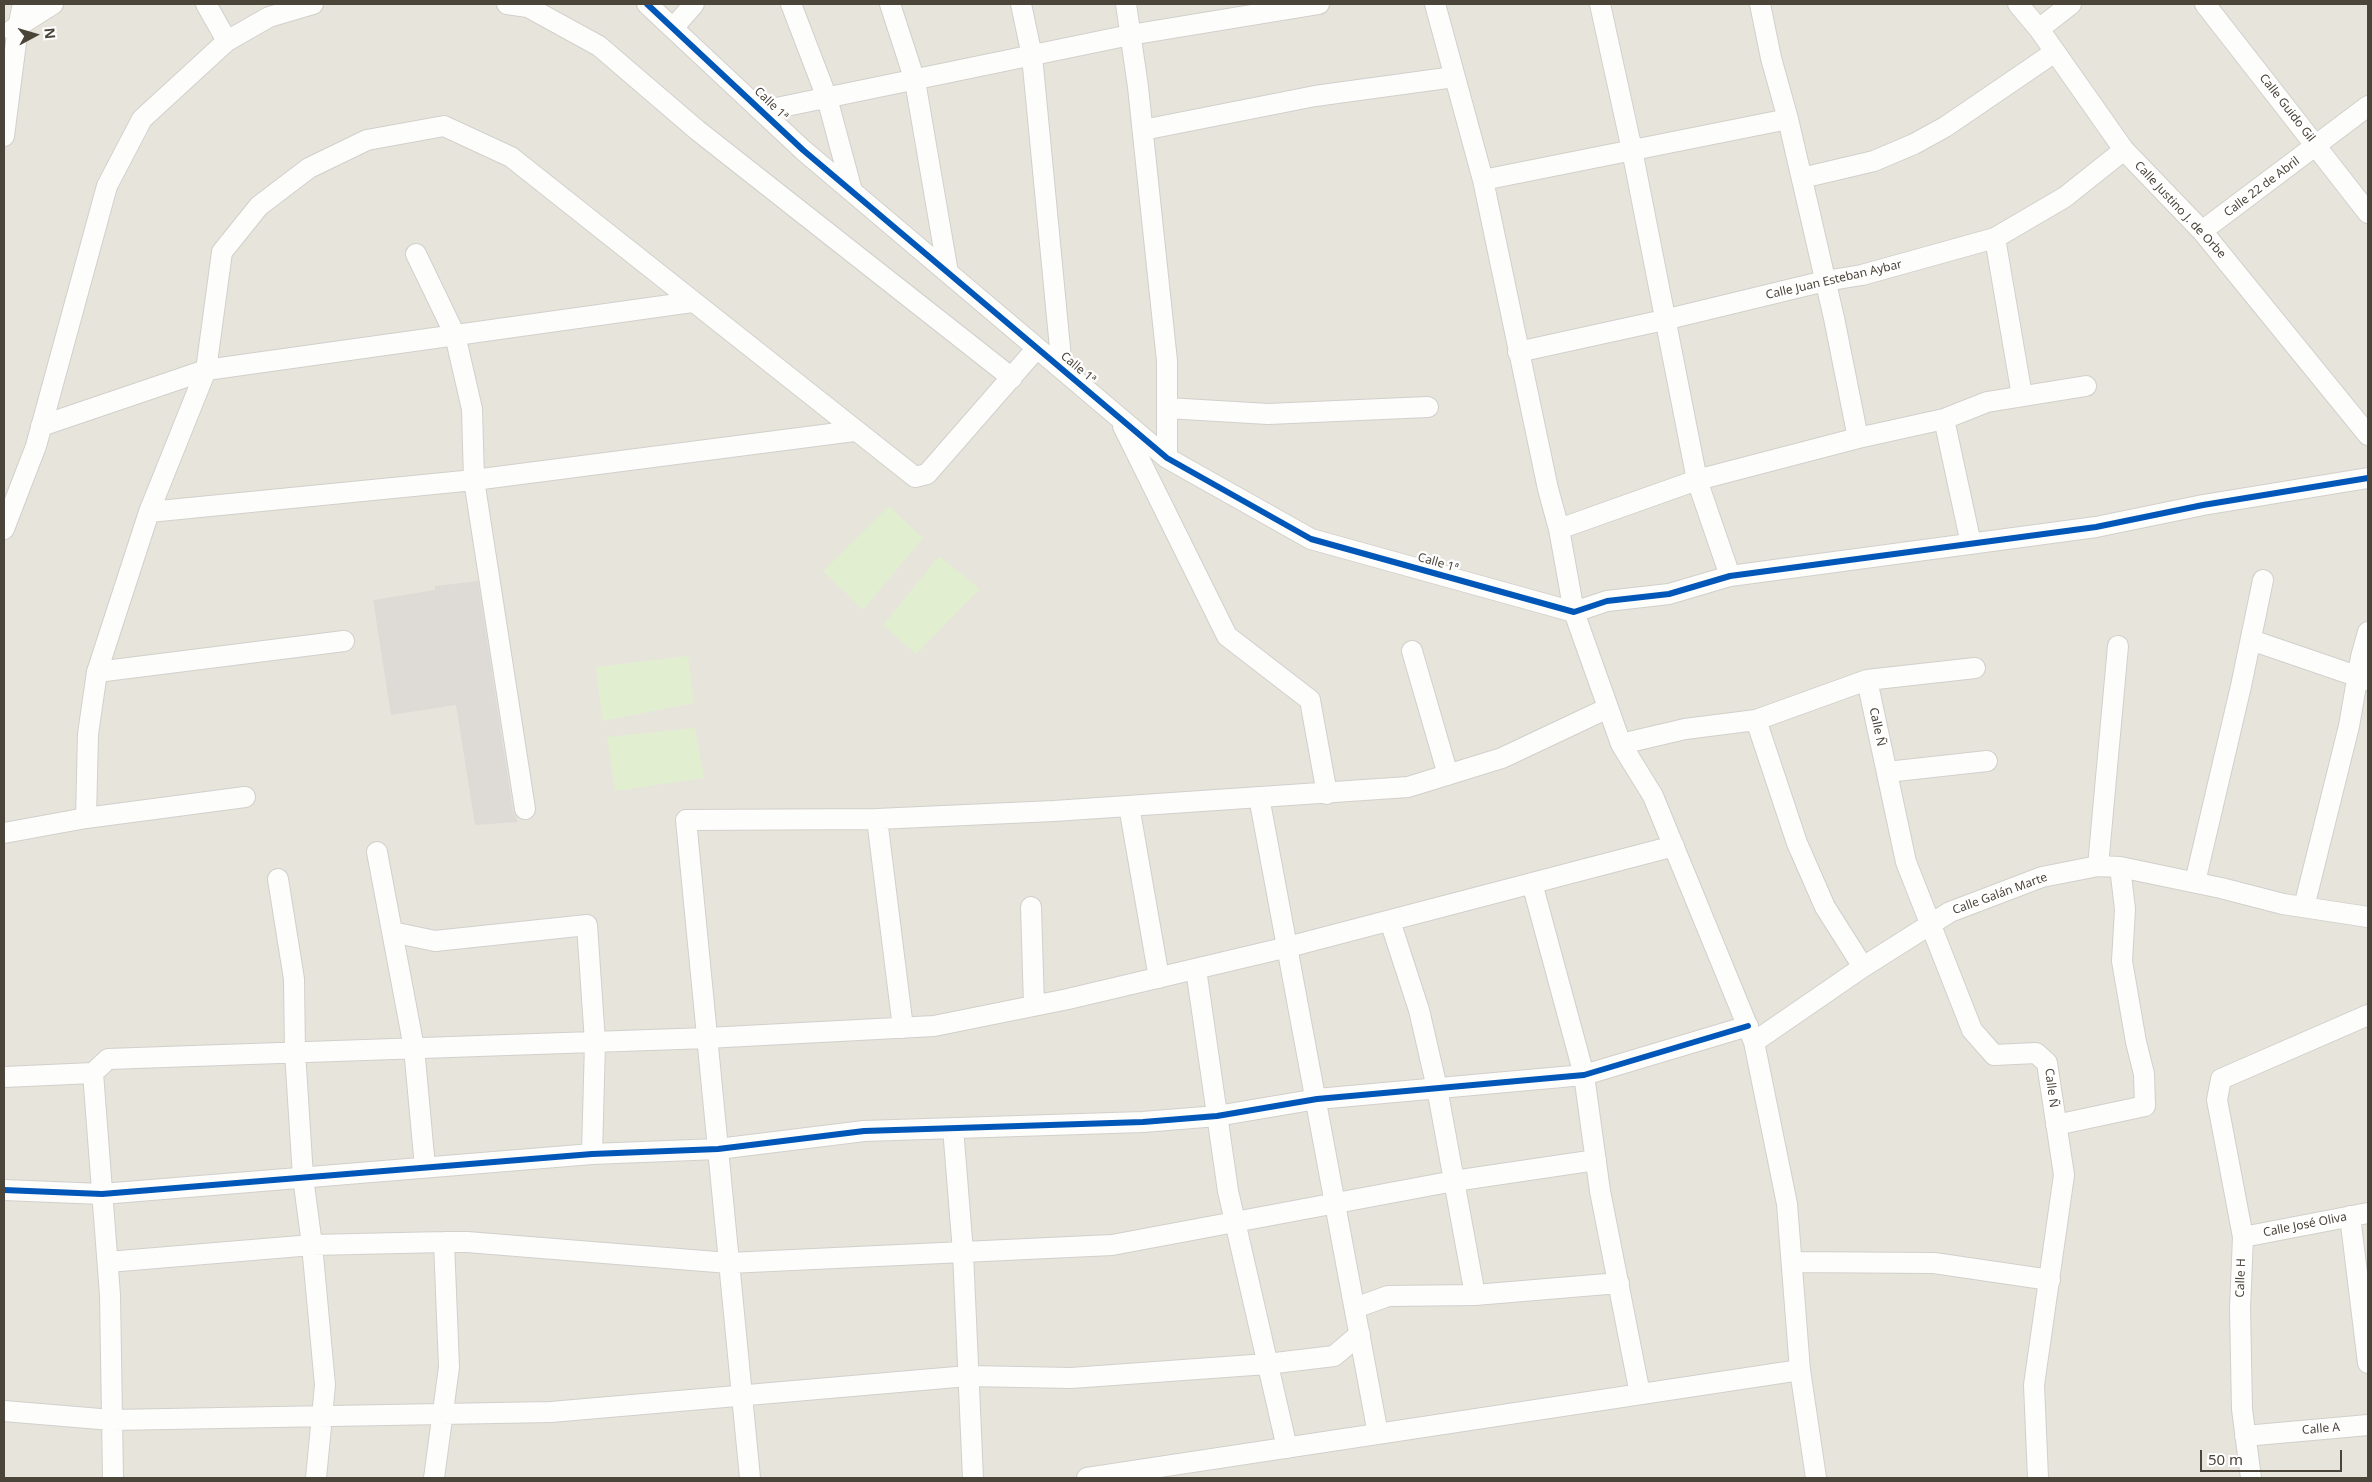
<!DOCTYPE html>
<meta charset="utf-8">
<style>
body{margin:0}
#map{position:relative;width:2372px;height:1482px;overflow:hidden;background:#f4f2ee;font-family:"Noto Sans",sans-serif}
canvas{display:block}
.frame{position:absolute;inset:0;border:5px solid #4b4439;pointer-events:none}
.north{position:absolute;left:10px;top:10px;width:50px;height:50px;-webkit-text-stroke:4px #fff;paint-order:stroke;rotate:84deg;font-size:14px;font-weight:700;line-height:20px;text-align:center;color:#4b4439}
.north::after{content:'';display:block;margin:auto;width:18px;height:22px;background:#4b4439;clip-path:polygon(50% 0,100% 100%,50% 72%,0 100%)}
.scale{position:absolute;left:2200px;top:1450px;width:142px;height:22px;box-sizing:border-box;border:2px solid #4b4439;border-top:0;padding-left:6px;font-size:15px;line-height:18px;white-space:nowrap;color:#4b4439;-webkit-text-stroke:4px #fff;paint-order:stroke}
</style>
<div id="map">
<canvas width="2372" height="1482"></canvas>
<div class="frame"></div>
<div class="north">N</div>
<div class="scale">50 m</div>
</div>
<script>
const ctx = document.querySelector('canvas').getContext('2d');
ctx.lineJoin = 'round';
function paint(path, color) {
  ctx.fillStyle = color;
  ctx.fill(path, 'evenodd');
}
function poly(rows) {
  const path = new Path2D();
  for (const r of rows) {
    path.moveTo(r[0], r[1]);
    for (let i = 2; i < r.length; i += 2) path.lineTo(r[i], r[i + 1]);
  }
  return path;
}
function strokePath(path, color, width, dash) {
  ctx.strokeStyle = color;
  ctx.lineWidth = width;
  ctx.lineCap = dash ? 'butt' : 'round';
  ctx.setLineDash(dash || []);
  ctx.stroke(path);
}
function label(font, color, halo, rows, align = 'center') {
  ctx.font = font + ' "Noto Sans",sans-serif';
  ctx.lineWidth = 4.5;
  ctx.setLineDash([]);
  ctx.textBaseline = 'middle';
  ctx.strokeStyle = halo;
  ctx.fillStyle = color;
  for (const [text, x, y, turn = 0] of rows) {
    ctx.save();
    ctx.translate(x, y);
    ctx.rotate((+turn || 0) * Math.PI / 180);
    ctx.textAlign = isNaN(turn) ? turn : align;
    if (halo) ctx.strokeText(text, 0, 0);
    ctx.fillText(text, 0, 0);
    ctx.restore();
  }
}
const residential = poly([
 [4,4,2368,4,2368,1478,4,1478]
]);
const green = poly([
 [889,506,923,538,863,610,823,571],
 [939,556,980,589,916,654,883,625],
 [688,656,694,703,602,721,596,667],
 [695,728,704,778,615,791,607,737]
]);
const building = poly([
 [478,581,513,811,518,822,475,825,456,705,391,715,373,600,435,590,435,586]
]);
const street = poly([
 [206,4,227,41],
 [507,4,528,7,599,46,697,130,1012,378],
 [647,4,803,150,1167,458,1311,539,1574,612,1607,601,1669,594,1730,576,2096,527,2203,505,2368,478],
 [791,4,827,98,852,191],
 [890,4,915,81,948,273],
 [1021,4,1032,56,1062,369],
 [1126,4,1138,87,1167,361,1167,458],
 [1435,4,1483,180,1548,489,1559,529,1574,612,1621,744,1653,796,1754,1042,1787,1204,1800,1370,1816,1478],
 [1600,4,1632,150,1697,480,1730,576],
 [1760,4,1771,58,1788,119,1834,318,1858,438],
 [2018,4,2039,29,2124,150,2202,231,2368,435],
 [2205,4,2368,213],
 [674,27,694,4],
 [2039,29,2071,4],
 [12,30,53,4],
 [762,111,1130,35,1319,4],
 [1143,130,1315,96,1454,77],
 [4,136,18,27,23,4],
 [1802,178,1874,161,1914,144,1945,127,2055,52],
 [1483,180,1788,119],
 [2202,231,2368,106],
 [1995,238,2022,396],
 [416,254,455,335,472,409,474,480,525,809],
 [1518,352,1664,320,1825,281,1862,275,1995,238,2065,197,2124,150],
 [1167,408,1268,414,1428,407],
 [1944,419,1971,544],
 [41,426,206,370,692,302],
 [1123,426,1227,636,1310,700,1327,794],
 [149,512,474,480,854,431],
 [4,529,36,446,107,186,142,119,227,41,269,17,313,4],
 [1559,529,1697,480,1858,438,1944,419,1987,402,2086,386],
 [2251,640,2368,680],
 [1412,651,1448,775],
 [97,672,344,641],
 [1867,680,1906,862,1972,1030,1994,1055,2036,1053,2047,1063,2064,1175,2034,1385,2038,1478],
 [1756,720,1867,680,1975,668],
 [1621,744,1685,729,1756,720,1797,843,1825,907,1863,967],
 [1887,772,1987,761],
 [1259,797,1378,1434],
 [1129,806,1159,978],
 [86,818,88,734,97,672,149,512,206,370,222,252,259,206,309,168,367,140,444,126,511,157,915,477,927,474,1037,348],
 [877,819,903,1028],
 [4,833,86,818,245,797],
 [377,852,414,1048,425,1167],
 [2098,866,2118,646],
 [278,879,294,979,295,1052,303,1177,312,1245,325,1385,316,1478],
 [2195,882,2241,686,2263,580],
 [1532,883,1584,1075,1600,1191,1640,1394],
 [1031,907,1034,1006],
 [2304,907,2349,726,2361,657,2368,632],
 [1390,921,1419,1010,1437,1088,1475,1295],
 [392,932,435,941,587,925,595,1042,592,1154],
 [1196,969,1228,1191,1287,1448],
 [1754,1042,1863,967,1950,912,2042,877,2098,866,2120,867,2221,888,2283,904,2368,917],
 [93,1073,110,1295,113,1478],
 [4,1077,93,1073,108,1059,707,1038,934,1026,1068,999,1288,947,1674,846],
 [2056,1125,2145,1106,2144,1074,2136,1042,2122,961,2125,909,2120,867],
 [953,1128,963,1252,973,1478],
 [4,1190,102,1194,592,1154,718,1149,864,1131,1143,1122,1217,1116,1317,1099,1584,1075,1748,1026],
 [2350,1216,2368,1363],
 [2243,1237,2368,1213],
 [108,1262,312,1245,444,1242,467,1242,729,1263,1112,1245,1454,1181,1596,1160],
 [1792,1262,1934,1263,2050,1280],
 [1355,1308,1388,1296,1475,1295,1619,1283],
 [4,1411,112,1420,551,1412,968,1376,1071,1378,1267,1364,1334,1356,1360,1334],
 [2245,1436,2368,1425],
 [434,1478,449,1367,444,1242],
 [750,1478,686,820,877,819,1054,811,1408,787,1502,758,1608,708],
 [1087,1478,1800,1370],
 [2251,1478,2242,1409,2240,1308,2243,1237,2217,1100,2221,1079,2368,1015]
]);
const cycleway = poly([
 [647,4,803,150,1167,458,1311,539,1574,612,1607,601,1669,594,1730,576,2096,527,2203,505,2368,478],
 [4,1190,102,1194,592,1154,718,1149,864,1131,1143,1122,1217,1116,1317,1099,1584,1075,1748,1026]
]);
const streetNames = [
 ["Calle 1ª",771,104,44],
 ["Calle Guido Gil",2287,108,52],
 ["Calle 22 de Abril",2262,187,-37],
 ["Calle Justino J. de Orbe",2180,210,47],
 ["Calle Juan Esteban Aybar",1834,280,-13],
 ["Calle 1ª",1078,368,40],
 ["Calle 1ª",1438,563,16],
 ["Calle Ñ",1877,727,78],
 ["Calle Galán Marte",2000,894,-20],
 ["Calle Ñ",2051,1088,83],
 ["Calle José Oliva",2305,1225,-11],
 ["Calle H",2241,1278,-88],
 ["Calle A",2321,1429,-5]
];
paint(residential, '#e7e4dc');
paint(green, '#e1eecf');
paint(building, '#dedbd6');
strokePath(street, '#d2d0cb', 22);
strokePath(street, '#fdfdfc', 20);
strokePath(cycleway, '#0057b8', 6);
label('12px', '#4b4439', '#fff', streetNames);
</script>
